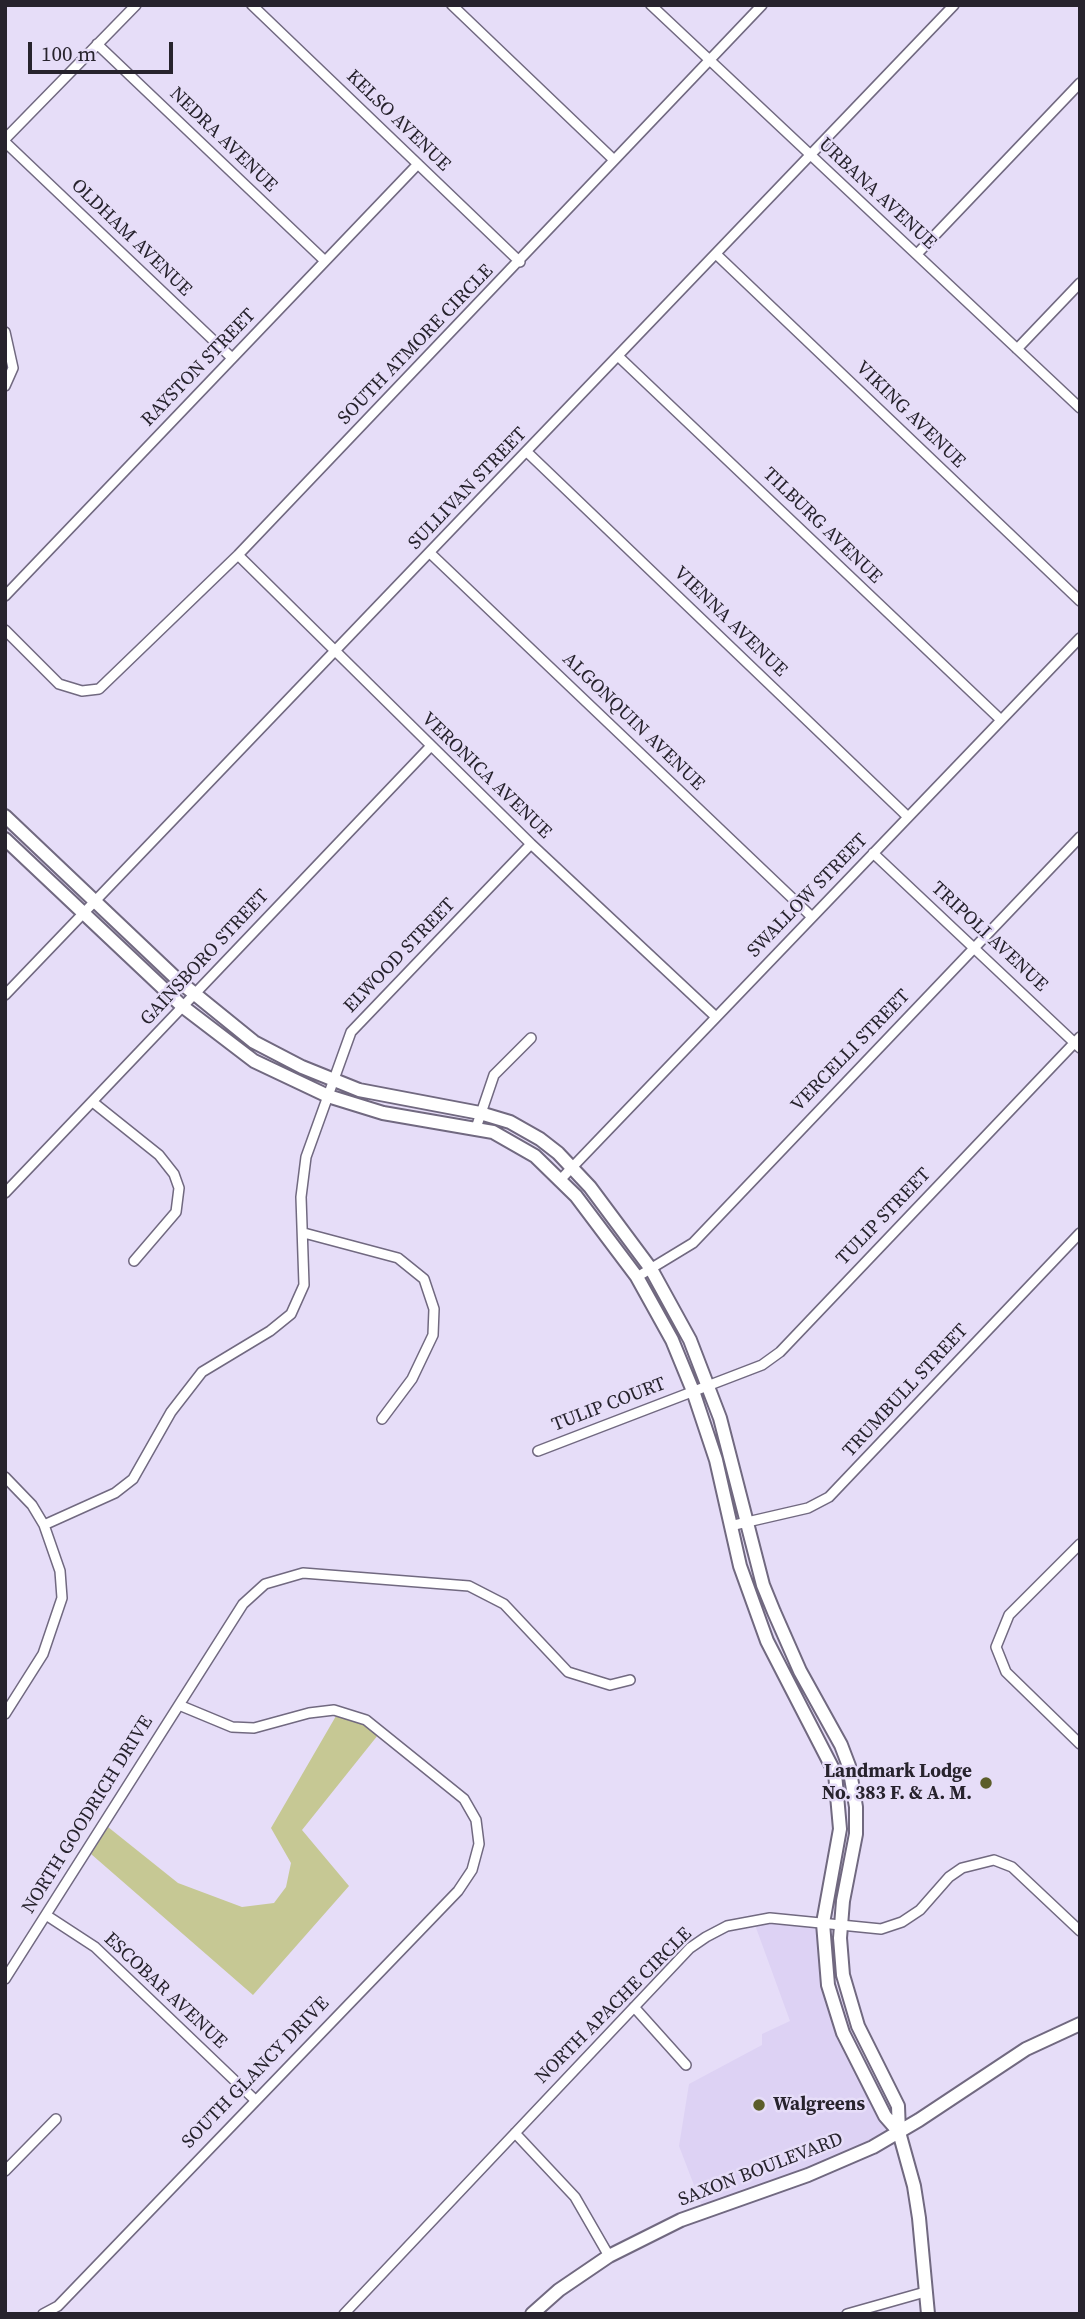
<!DOCTYPE html>
<style>
body{margin:0}
#map{position:relative;width:1085px;height:2319px;overflow:hidden;background:#e6ddf8;font-family:"Source Serif 4",serif}
canvas{display:block}
.frame{position:absolute;inset:0;border:7px solid #27232d;pointer-events:none}
.scale{position:absolute;left:28px;top:42px;width:145px;height:32px;box-sizing:border-box;border:4px solid #27232d;border-top:0;padding-left:9px;font-size:21px;line-height:24px;white-space:nowrap;color:#27232d;-webkit-text-stroke:5px #e6ddf8;paint-order:stroke}
</style>
<div id="map">
<canvas width="1085" height="2319"></canvas>
<div class="frame"></div>
<div class="scale">100 m</div>
</div>
<script>
const ctx = document.querySelector('canvas').getContext('2d');
ctx.lineJoin = 'round';
function paint(path, color) {
  ctx.fillStyle = color;
  ctx.fill(path, 'evenodd');
}
function poly(rows) {
  const path = new Path2D();
  for (const r of rows) {
    path.moveTo(r[0], r[1]);
    for (let i = 2; i < r.length; i += 2) path.lineTo(r[i], r[i + 1]);
  }
  return path;
}
function strokePath(path, color, width, dash) {
  ctx.strokeStyle = color;
  ctx.lineWidth = width;
  ctx.lineCap = dash ? 'butt' : 'round';
  ctx.setLineDash(dash || []);
  ctx.stroke(path);
}
function label(font, color, halo, rows, align = 'center') {
  ctx.font = font + ' "Source Serif 4",serif';
  ctx.lineWidth = 5;
  ctx.setLineDash([]);
  ctx.textBaseline = 'middle';
  ctx.strokeStyle = halo;
  ctx.fillStyle = color;
  for (const [text, x, y, turn = 0] of rows) {
    ctx.save();
    ctx.translate(x, y);
    ctx.rotate((+turn || 0) * Math.PI / 180);
    ctx.textAlign = isNaN(turn) ? turn : align;
    if (halo) ctx.strokeText(text, 0, 0);
    ctx.fillText(text, 0, 0);
    ctx.restore();
  }
}
const built = poly([
 [771,1924,818,1928,819,1967,828,2006,838,2034,890,2130,805,2171,702,2206,679,2146,689,2084,762,2045,762,2034,790,2021,755,1925]
]);
const green = poly([
 [336,1716,364,1725,378,1735,302,1830,349,1886,253,1995,91,1854,108,1827,178,1883,242,1907,274,1903,286,1887,291,1863,271,1828]
]);
const street = poly([
 [252,5,520,262],
 [452,5,614,160],
 [651,5,1080,408],
 [97,44,325,261],
 [5,139,136,5],
 [5,142,232,358],
 [917,254,1080,83],
 [717,255,1080,601],
 [5,332,13,368,5,386],
 [1017,349,1080,283],
 [619,357,1001,720],
 [527,452,908,817],
 [430,553,812,917],
 [238,555,531,844,716,1017],
 [5,596,418,164],
 [5,630,59,684,82,691,99,689,238,555,762,5],
 [873,853,1080,1048],
 [5,995,954,5],
 [94,1103,159,1155,174,1174,179,1188,176,1212,134,1261],
 [476,1128,494,1075,531,1038],
 [561,1179,1080,638],
 [5,1193,430,747],
 [304,1233,398,1258,424,1279,434,1309,433,1335,412,1379,382,1419],
 [637,1277,693,1243,1080,837],
 [538,1451,762,1365,780,1352,1080,1037],
 [5,1477,32,1505,44,1525,60,1571,62,1598,43,1654,5,1714],
 [44,1525,115,1493,133,1479,171,1412,202,1372,270,1331,291,1314,304,1285,301,1197,306,1157,351,1032,531,844],
 [730,1526,808,1508,829,1497,1080,1233],
 [1080,1544,1009,1615,996,1647,1006,1672,1080,1744],
 [46,1915,95,1947,254,2099],
 [5,1979,243,1604,265,1584,303,1573,469,1586,504,1604,568,1672,610,1685,630,1680],
 [634,2007,686,2065],
 [515,2133,575,2197,609,2256],
 [5,2171,56,2119],
 [43,2314,58,2306,458,1891,472,1870,479,1844,476,1820,464,1799,366,1720,334,1710,309,1713,254,1728,232,1727,179,1705],
 [344,2314,690,1948,706,1937,727,1926,770,1918,881,1929,902,1922,920,1910,949,1877,962,1868,994,1860,1012,1867,1080,1931],
 [847,2314,925,2292]
]);
const secondary = poly([
 [5,816,180,982,254,1042,302,1067,359,1090,480,1113,510,1122,540,1139,558,1153,590,1187,651,1269,690,1340,720,1418,763,1585,774,1612,800,1671,841,1745,849,1766,856,1807,856,1834,843,1901,840,1938,843,1975,858,2026,898,2106,899,2132,914,2186,919,2218,928,2314],
 [5,839,182,1006,254,1061,328,1096,383,1113,493,1132,535,1156,576,1196,637,1277,672,1340,693,1391,716,1460,740,1566,767,1641,835,1773,840,1829,823,1923,828,1985,843,2033,885,2116,899,2132],
 [532,2314,559,2290,609,2256,681,2220,808,2175,873,2147,919,2120,1026,2049,1080,2024]
]);
const markers = [
 [986,1783,7,"#5c5d2a"],
 [759,2105,7,"#5c5d2a"]
];
const streetNames = [
 ["KELSO AVENUE",398,121,44],
 ["NEDRA AVENUE",223,140,44],
 ["URBANA AVENUE",877,194,43],
 ["OLDHAM AVENUE",131,238,44],
 ["SOUTH ATMORE CIRCLE",416,345,-46],
 ["RAYSTON STREET",199,368,-46],
 ["VIKING AVENUE",910,415,44],
 ["SULLIVAN STREET",468,489,-46],
 ["TILBURG AVENUE",822,526,44],
 ["VIENNA AVENUE",730,622,44],
 ["ALGONQUIN AVENUE",633,722,44],
 ["VERONICA AVENUE",486,776,44],
 ["SWALLOW STREET",808,896,-46],
 ["TRIPOLI AVENUE",989,937,43],
 ["ELWOOD STREET",400,956,-46],
 ["GAINSBORO STREET",205,958,-47],
 ["VERCELLI STREET",851,1051,-46],
 ["TULIP STREET",884,1217,-46],
 ["TRUMBULL STREET",906,1391,-47],
 ["TULIP COURT",609,1405,-21],
 ["NORTH GOODRICH DRIVE",88,1815,-58],
 ["ESCOBAR AVENUE",165,1991,43],
 ["NORTH APACHE CIRCLE",614,2006,-45],
 ["SOUTH GLANCY DRIVE",256,2073,-46],
 ["SAXON BOULEVARD",761,2170,-21]
];
const poiNames = [
 ["Landmark Lodge",972,1772],
 ["No. 383 F. & A. M.",972,1794],
 ["Walgreens",773,2105,"left"]
];
paint(built, '#ddd2f4');
paint(green, '#c6c894');
strokePath(street, '#716980', 12);
strokePath(secondary, '#716980', 16);
strokePath(street, '#fff', 9);
strokePath(secondary, '#fff', 12);
for (const [x, y, r, color] of markers) {
  const dot = new Path2D();
  dot.arc(x, y, r, 0, 2 * Math.PI);
  ctx.fillStyle = color;
  ctx.fill(dot);
  strokePath(dot, '#e6ddf8', 2.5);
}
label('19px', '#27232d', '#e6ddf8', streetNames);
label('bold 19px', '#27232d', '#e6ddf8', poiNames, 'right');
</script>
